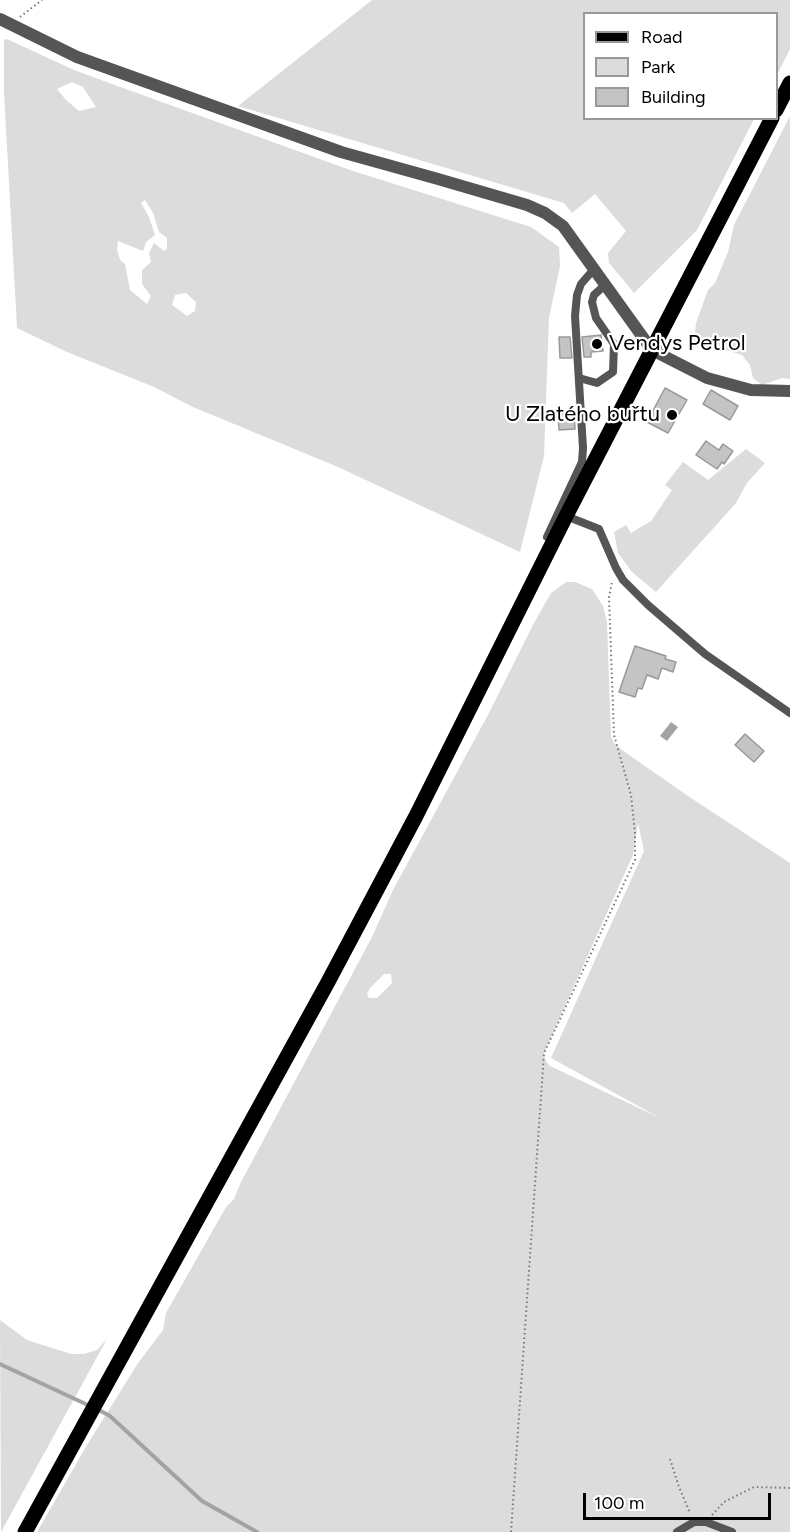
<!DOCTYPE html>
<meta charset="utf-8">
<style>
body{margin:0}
#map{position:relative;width:790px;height:1532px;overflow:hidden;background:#fff;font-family:Figtree,sans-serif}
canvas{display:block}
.legend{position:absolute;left:583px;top:12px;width:195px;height:108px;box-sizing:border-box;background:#fff;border:2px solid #999;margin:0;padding:8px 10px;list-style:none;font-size:18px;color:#000}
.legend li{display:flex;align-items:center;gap:12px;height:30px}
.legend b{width:30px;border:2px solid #999}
.scale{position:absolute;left:583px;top:1493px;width:188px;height:27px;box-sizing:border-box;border:3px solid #000;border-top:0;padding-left:8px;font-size:18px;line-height:21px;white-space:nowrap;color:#000;-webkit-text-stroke:4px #fff;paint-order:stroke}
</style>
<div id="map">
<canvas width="790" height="1532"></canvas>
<ul class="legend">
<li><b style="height:8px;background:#000"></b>Road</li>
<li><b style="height:16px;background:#dcdcdc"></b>Park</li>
<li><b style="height:16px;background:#c4c4c4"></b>Building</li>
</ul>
<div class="scale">100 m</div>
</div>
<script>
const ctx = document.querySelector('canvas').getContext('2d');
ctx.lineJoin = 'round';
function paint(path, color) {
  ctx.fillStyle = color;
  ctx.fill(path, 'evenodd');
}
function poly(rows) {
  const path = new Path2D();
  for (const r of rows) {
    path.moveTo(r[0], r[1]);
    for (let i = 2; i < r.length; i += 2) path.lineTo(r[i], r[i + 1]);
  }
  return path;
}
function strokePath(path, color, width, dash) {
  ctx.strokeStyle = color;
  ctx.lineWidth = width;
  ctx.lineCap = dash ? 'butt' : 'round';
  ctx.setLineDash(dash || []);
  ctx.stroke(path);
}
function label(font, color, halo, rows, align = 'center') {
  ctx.font = font + ' Figtree,sans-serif';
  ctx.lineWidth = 4.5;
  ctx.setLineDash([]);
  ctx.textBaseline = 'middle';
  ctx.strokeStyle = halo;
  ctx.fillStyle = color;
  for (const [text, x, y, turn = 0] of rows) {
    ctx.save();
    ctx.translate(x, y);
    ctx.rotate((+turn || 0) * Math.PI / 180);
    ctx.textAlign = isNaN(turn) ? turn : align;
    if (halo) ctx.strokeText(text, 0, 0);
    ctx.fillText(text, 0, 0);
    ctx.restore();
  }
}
const green = poly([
 [372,0,790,0,790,49,777,75,776,14,584,14,584,118,754,119,697,230,634,293,609,263,608,253,626,231,595,194,572,213,564,203,238,106],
 [7,39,74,70,112,84,353,171,531,227,559,247,560,266,549,318,544,456,520,552,338,467,193,407,154,387,67,352,17,328,4,93,4,40],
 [72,82,83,87,96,107,79,111,66,100,57,89],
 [145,200,153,213,159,232,167,238,167,249,164,251,154,243,149,253,151,262,142,270,142,284,151,296,147,304,130,290,125,264,120,260,117,250,118,241,143,251,146,242,155,235,149,217,141,203],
 [186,293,196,302,195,311,187,316,172,305,175,295],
 [790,116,790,379,782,378,762,385,753,378,750,365,742,355,722,349,702,350,694,342,696,323,708,290,715,283,728,252,734,225],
 [746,449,765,463,747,483,736,503,656,592,632,572,618,553,614,532,626,525,631,533,651,521,672,490,665,485,683,462,708,480],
 [566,582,575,582,592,589,603,606,607,622,611,737,614,743,622,750,688,796,790,863,790,1532,37,1532,87,1445,138,1363,163,1330,166,1313,226,1207,234,1199,241,1182,372,937,393,890,489,713,534,623,551,593],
 [638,823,644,851,551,1058,660,1118,550,1066,545,1060,544,1053,633,855],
 [384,974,391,974,392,983,377,998,369,998,367,994,370,988],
 [0,1320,27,1340,71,1354,84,1354,97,1350,107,1339,1,1532]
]);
const water = poly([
 [671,722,678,727,667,741,660,736]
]);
const stream = poly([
 [0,1364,90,1406],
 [97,1409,110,1416,202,1501,257,1532]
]);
const building = poly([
 [601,335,603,351,591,352,591,357,584,357,582,337,601,335],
 [559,337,570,337,572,358,560,358,559,337],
 [665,388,687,400,668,433,647,422,665,388],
 [711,390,738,406,730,420,703,404,711,390],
 [574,413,575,429,559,430,558,414,574,413],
 [706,441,719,450,723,444,733,451,724,464,722,462,717,469,696,455,706,441],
 [635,646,666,656,665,659,676,662,673,672,662,668,658,679,647,675,642,689,638,688,635,697,619,692,635,646],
 [745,734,764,751,754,762,735,745,745,734]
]);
const path = poly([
 [20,17,42,0],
 [670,1459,679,1487,690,1513],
 [712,1515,724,1502,754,1487,790,1488],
 [511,1532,544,1053,635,860,635,833,631,795,614,735,609,597,612,582]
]);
const service = poly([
 [579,378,597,383,613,372,614,344,596,318,592,302,594,295,606,284],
 [566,516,599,529,616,568,623,580,648,605,705,654,790,713],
 [547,537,582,462,583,448,575,316,577,295,581,284,594,269],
 [677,1532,694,1522,706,1522,732,1532]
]);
const minor = poly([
 [652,350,707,378,751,390,790,391]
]);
const tertiary = poly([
 [0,19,77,57,341,152,438,179,527,205,545,213,563,226,652,350]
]);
const primary = poly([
 [776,110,790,83],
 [25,1532,328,982,416,816,566,516,772,118]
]);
const markers = [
 [597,344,6,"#000"],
 [672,415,6,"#000"]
];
const poiNames = [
 ["Vendys Petrol",609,344],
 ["U Zlatého buřtu",660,415,"right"]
];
paint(green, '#dcdcdc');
paint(water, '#a3a3a3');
strokePath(stream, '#a3a3a3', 4);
paint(building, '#c4c4c4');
strokePath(building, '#999', 1.5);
strokePath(path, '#777', 2, [1.5, 3]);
strokePath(service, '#555', 8);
strokePath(minor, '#555', 12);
strokePath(tertiary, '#555', 12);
strokePath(primary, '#000', 15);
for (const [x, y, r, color] of markers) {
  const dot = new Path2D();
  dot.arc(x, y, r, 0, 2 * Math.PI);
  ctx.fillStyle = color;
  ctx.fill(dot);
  strokePath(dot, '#fff', 2);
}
label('22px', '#000', '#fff', poiNames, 'left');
</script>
